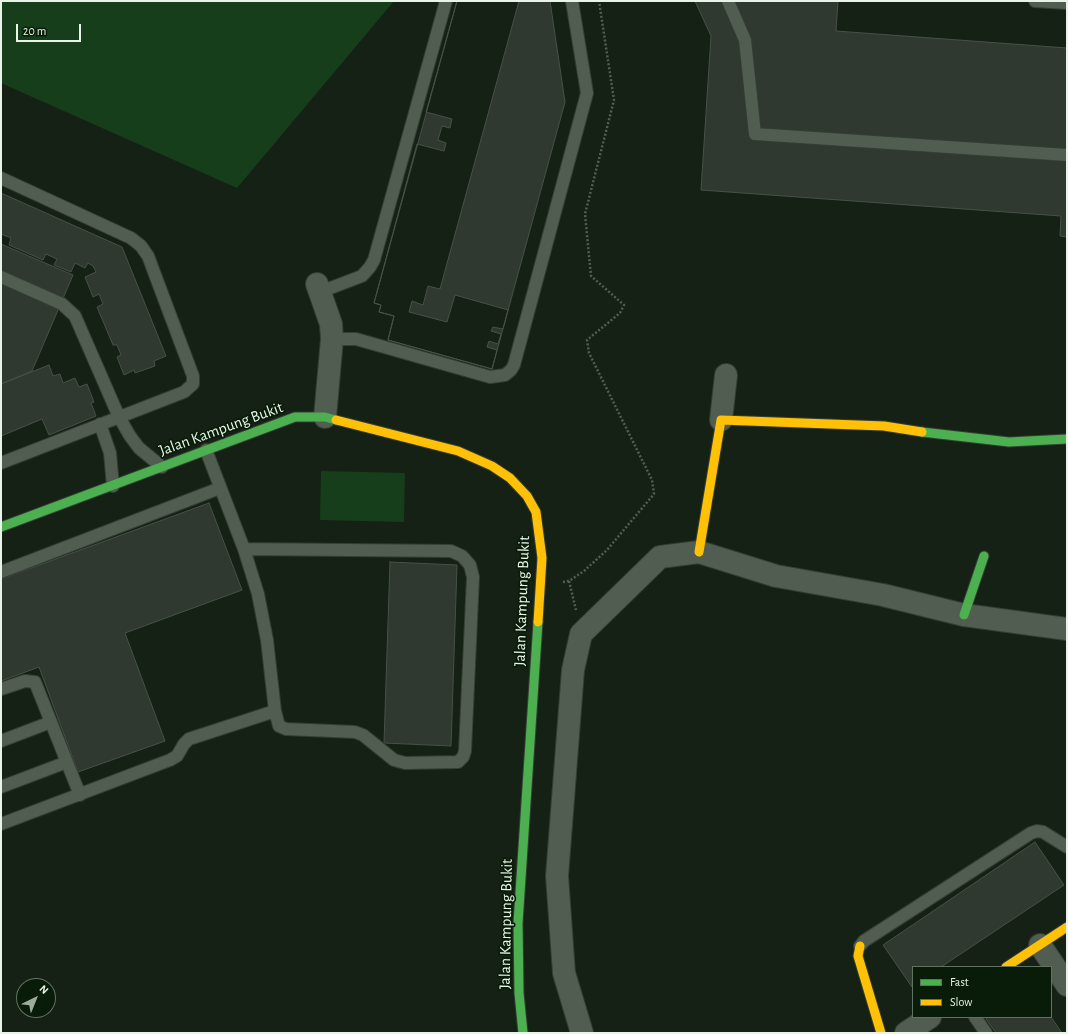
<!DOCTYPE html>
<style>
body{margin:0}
#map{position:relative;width:1068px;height:1034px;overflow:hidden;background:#162116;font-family:"Alegreya Sans",sans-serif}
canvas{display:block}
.frame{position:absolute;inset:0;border:2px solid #e7f4e7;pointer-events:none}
.legend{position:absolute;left:912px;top:966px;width:140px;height:52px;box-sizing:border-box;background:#081c09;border:1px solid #617262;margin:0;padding:5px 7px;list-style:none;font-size:12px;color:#e7f4e7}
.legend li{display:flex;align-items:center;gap:8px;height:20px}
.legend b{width:20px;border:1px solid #617262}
.north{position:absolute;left:16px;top:978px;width:40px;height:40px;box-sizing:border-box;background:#081c09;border:1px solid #617262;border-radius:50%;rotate:43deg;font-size:11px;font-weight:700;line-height:16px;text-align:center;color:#e7f4e7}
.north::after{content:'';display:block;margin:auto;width:14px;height:18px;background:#9eaa9e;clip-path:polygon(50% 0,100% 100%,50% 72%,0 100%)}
.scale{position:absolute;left:16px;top:24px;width:65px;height:18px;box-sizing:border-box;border:2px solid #e7f4e7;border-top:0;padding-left:5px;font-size:12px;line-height:14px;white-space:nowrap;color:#e7f4e7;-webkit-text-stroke:3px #081c09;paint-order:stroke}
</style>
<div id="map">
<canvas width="1068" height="1034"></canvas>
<div class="frame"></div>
<ul class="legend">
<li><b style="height:5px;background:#4caf50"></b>Fast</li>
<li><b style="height:5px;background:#ffc107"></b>Slow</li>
</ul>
<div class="north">N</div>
<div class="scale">20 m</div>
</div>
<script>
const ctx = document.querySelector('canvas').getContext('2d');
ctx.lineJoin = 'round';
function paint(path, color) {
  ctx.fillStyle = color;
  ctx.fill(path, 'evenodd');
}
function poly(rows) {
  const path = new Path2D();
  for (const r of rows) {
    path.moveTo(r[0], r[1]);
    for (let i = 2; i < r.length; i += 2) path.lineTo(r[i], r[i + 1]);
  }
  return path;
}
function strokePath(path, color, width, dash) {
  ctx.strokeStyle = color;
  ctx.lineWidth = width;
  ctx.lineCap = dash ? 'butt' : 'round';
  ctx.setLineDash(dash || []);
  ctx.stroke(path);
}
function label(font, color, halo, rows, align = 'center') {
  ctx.font = font + ' "Alegreya Sans",sans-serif';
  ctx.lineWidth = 3.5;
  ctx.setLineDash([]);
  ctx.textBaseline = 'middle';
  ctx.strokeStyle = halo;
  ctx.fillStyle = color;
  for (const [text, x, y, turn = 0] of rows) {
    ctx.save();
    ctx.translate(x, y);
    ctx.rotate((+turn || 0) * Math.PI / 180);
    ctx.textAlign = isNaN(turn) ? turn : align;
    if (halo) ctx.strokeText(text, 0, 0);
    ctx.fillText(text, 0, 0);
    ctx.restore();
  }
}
const green = poly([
 [1,1,394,1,237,188,1,83],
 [321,471,405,473,404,522,320,520]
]);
const building = poly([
 [457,1,519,1,440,289,428,286,423,305,412,301,409,312,447,322,455,295,508,310,503,329,493,327,491,331,501,334,498,344,489,341,487,347,497,350,492,369,388,340,394,316,379,312,381,305,374,303,417,144,444,151,446,143,438,140,442,126,450,128,452,119,426,112,457,1],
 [457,1,550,1,565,102,492,369,388,340,394,316,379,312,381,305,374,303,457,1],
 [695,1,838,1,836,31,1067,48,1067,237,1060,236,1061,216,701,190,711,36,695,1],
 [1,193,122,247,166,356,154,361,155,366,135,373,134,370,124,375,117,357,121,355,117,345,113,345,97,307,103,304,99,294,93,297,85,277,96,272,93,266,88,263,85,268,75,263,71,272,54,265,57,259,46,254,43,260,9,245,11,238,1,234,1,193],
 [1,244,73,275,32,371,1,384,1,244],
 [49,365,53,376,60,374,63,383,75,378,79,387,87,384,94,402,91,403,96,416,49,435,42,419,1,436,1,384,49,365],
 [209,503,242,590,125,633,165,741,78,772,39,667,1,681,1,579,209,503],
 [390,562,457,565,451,746,384,743,390,562],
 [1035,842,1064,885,941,967,913,967,912,987,883,945,1035,842],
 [988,1017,1051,1017,1062,1033,996,1033,986,1019,988,1017]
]);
const path = poly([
 [569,581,576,610],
 [563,582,569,581,584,571,607,550,654,494,652,480,589,353,587,340,620,313,624,305,591,276,585,214,614,100,599,1]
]);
const lane = poly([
 [728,1,745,40,755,134,1067,155],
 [1035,1,1067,3],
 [1,178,131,238,141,246,148,256,193,376,193,384,184,392,1,463],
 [1,277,62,304,75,316,119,417,130,436,139,448,162,467],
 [320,292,362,276,370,267,374,260,446,1],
 [332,339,356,339,490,377,505,375,511,370,514,365,587,93,572,1],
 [100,424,110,453,113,486],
 [206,450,244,549,451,551,462,556,470,565,473,577,465,751,463,757,458,762,405,763,394,760,363,735,355,732,286,729,279,726,275,711,267,640,258,594,244,549],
 [1,572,220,488],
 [1,689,25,681,35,682,80,795],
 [1,741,51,722],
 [1,787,67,762],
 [1,824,170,760,177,756,184,744,189,739,275,711],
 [860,946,864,941,1031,833,1037,831,1043,832,1067,847],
 [975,1017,986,1033]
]);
const street = poly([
 [317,284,331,324,332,339,325,417],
 [721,420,726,375],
 [1040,945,1067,985],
 [582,1033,564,973,557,876,573,670,581,634,660,557,699,552,776,576,883,595,964,615,1067,629],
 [906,1033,930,1017]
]);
const fast = poly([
 [922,432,1009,442,1067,439],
 [1,527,295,417,325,417,336,420],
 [964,615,984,556],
 [523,1033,519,993,518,923,538,622]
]);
const slow = poly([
 [336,420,458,451,492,466,510,478,527,496,536,512,542,558,538,622],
 [699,552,721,420,884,426,922,432],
 [860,946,858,956,881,1033],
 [1006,967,1067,927]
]);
const streetNames = [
 ["Jalan Kampung Bukit",221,429,-20],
 ["Jalan Kampung Bukit",522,601,-88],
 ["Jalan Kampung Bukit",506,924,-89]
];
paint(green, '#173e1a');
paint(building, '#2f392f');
strokePath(building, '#475147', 1);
strokePath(lane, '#343e34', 14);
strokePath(street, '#343e34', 24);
strokePath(fast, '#343e34', 11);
strokePath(slow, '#343e34', 11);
strokePath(path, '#535d53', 2.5, [2, 2]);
strokePath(lane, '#505d50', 12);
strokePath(street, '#505d50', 22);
strokePath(fast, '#4caf50', 9);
strokePath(slow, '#ffc107', 9);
label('16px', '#e7f4e7', '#081c09', streetNames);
</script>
